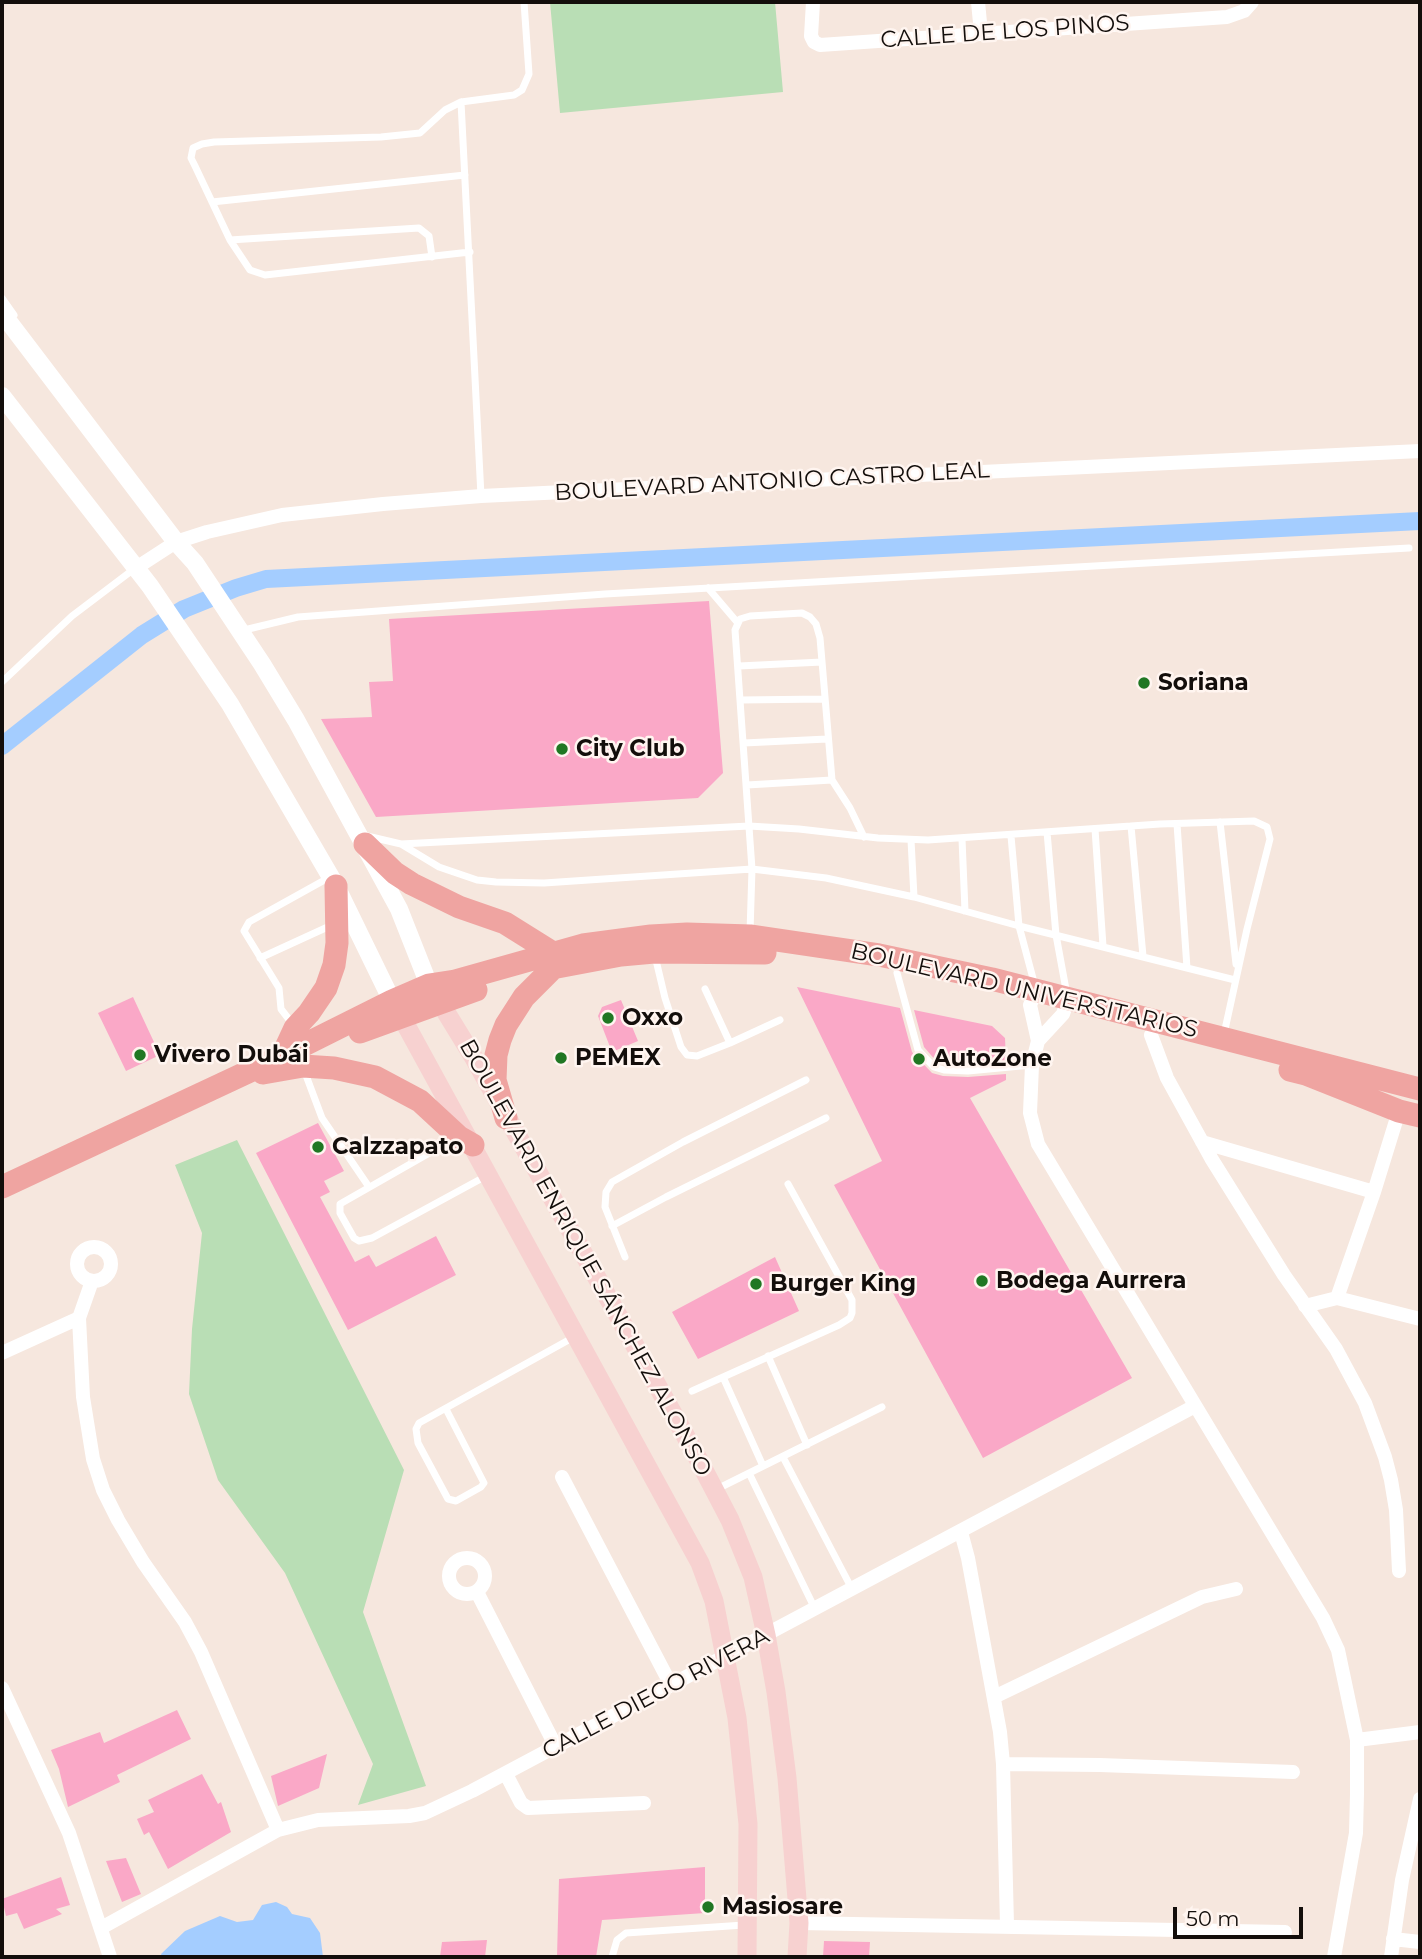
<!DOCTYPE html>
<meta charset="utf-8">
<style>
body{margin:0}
#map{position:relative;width:1422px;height:1959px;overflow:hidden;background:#f6e7de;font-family:Montserrat,sans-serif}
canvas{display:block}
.frame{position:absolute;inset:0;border:4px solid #130e0b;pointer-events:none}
.scale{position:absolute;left:1173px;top:1907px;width:130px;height:32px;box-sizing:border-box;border:4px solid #130e0b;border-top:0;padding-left:9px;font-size:21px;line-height:24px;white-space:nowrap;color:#130e0b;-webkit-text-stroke:5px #fff5f0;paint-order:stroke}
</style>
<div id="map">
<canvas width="1422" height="1959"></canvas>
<div class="frame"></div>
<div class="scale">50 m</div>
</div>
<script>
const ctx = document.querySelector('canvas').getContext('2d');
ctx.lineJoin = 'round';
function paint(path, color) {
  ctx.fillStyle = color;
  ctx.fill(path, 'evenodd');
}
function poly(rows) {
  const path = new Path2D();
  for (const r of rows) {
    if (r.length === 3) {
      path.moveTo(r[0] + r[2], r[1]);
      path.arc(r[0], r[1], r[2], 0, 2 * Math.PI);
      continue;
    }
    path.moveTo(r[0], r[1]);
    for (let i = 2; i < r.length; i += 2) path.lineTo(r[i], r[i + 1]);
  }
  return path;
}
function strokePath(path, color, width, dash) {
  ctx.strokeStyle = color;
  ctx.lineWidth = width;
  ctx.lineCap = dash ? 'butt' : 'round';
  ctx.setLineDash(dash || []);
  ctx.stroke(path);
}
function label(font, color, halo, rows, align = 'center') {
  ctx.font = font + ' Montserrat,sans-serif';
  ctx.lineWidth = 5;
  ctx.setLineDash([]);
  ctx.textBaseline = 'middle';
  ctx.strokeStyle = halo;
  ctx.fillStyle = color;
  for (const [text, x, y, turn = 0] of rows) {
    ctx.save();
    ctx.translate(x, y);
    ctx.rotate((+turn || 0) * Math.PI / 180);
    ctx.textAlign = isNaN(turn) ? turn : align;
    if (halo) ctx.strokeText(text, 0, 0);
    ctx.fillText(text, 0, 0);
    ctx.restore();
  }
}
const green = poly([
 [550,2,775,2,783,92,560,113],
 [237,1140,404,1470,363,1612,426,1786,358,1805,373,1764,285,1573,218,1480,189,1394,192,1329,202,1233,175,1165]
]);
const water = poly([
 [276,1902,287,1907,292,1914,310,1918,320,1933,323,1957,162,1957,161,1954,185,1931,220,1916,237,1922,253,1920,262,1905]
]);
const canal = poly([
 [2,746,142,635,184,609,236,588,266,579,1420,521]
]);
const building = poly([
 [709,601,723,773,698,798,376,817,321,719,372,717,369,682,393,681,389,619],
 [797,987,900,1008,912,1052,932,1073,943,1076,968,1077,1006,1074,1006,1080,970,1098,1132,1378,983,1458,834,1185,882,1161],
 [133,997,160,1055,126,1071,98,1013],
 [621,1000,638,1041,612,1052,598,1016,602,1007],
 [914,1010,992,1026,1005,1038,1006,1061,968,1065,937,1062,924,1047],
 [318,1123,344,1171,324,1181,330,1192,320,1197,355,1262,369,1255,376,1267,436,1236,456,1275,348,1330,256,1153],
 [775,1257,799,1311,698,1359,672,1312],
 [177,1710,191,1739,117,1775,120,1782,68,1807,59,1769,51,1750,100,1732,104,1743],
 [327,1754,319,1788,278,1806,271,1776],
 [202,1774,218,1804,221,1802,231,1832,168,1869,149,1832,144,1835,137,1819,154,1812,148,1800],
 [126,1858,141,1894,122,1902,106,1861],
 [705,1867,705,1913,602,1920,596,1957,557,1957,559,1879],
 [61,1877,70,1905,56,1909,62,1914,24,1929,17,1913,6,1916,2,1899],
 [487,1940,485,1957,440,1957,442,1942],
 [824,1941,870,1942,869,1957,823,1957]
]);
const service = poly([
 [212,202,465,175],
 [230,240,250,270,265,275,470,252],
 [432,257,429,236,419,228,230,240,195,166,191,158,193,148,202,144,214,142,381,137,420,133,445,110,461,102],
 [2,298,14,315],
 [481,496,461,102,514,95,522,90,529,74,524,2],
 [708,588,737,622],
 [240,631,298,617,605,594,1409,548],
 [739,666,822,662],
 [2,682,72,616,134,569],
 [741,700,824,699],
 [744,743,827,739],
 [747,785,832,780],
 [1220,822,1236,964],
 [1177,824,1187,968],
 [1131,826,1143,956],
 [1095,829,1103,946],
 [1047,832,1056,935,1067,995],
 [367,836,401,844],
 [1011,836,1019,926,1035,986],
 [962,839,965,911],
 [911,840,914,897],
 [750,932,752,869,735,630,740,619,750,616,802,613,810,617,816,624,820,638,832,780,850,808,864,837],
 [655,956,665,998,681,1047,687,1055,697,1056,730,1043,705,989],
 [260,958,332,925],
 [897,973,918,1050,934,1067,944,1070,968,1071,1031,1065],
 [294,1026,281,1009,279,988,244,931,249,922,330,877],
 [1224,1034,1247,929,1270,839,1267,827,1254,821,1160,824,928,840,878,838,799,829,749,826,401,844,439,867,477,880,496,882,544,883,752,869,826,878,914,897,1019,926,1235,980],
 [730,1043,780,1020],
 [304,1070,322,1118,369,1187],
 [454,1139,340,1204,340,1213,354,1238,359,1241,372,1238,488,1175],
 [612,1226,666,1197,826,1118],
 [625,1257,605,1207,606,1192,612,1182,683,1142,806,1080],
 [768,1356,807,1445],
 [723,1377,763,1466],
 [692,1391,839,1325,850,1318,852,1313,852,1300,788,1184],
 [446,1409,484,1483,481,1487,456,1501,448,1499,418,1443,416,1429,419,1423,574,1337],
 [783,1457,852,1589],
 [749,1473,815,1609],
 [715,1490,882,1407],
 [612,1957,617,1940,626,1933,744,1925]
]);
const minor = poly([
 [813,2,811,36,814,42,820,45,1227,17,1244,11,1252,2],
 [978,2,981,33],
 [136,568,176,542,207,532,282,515,383,504,481,496,1420,451],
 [1036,991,1030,1005,1038,1041],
 [1068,999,1063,1014,1038,1041,1032,1065,1030,1113,1038,1144,1323,1618,1338,1650,1357,1740,1357,1794,1356,1833,1334,1957],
 [1151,1035,1167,1078,1211,1158,1284,1275,1336,1349,1365,1403,1385,1457,1391,1480,1396,1510,1399,1571],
 [1202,1142,1374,1192,1337,1298],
 [1374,1192,1399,1111],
 [94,1264,17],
 [92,1281,79,1318,83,1397,93,1459,103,1490,118,1520,143,1562,185,1622,201,1652,278,1830],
 [1305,1306,1337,1298,1420,1319],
 [2,1353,79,1318],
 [562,1477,671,1685],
 [961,1532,968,1558,1000,1732,1003,1764,1007,1925],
 [467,1576,18],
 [477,1592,556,1747],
 [2,1688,69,1833,110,1957],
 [994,1697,1202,1597,1236,1589],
 [1357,1740,1420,1732],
 [1003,1764,1100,1765,1293,1772],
 [506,1774,521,1803,528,1808,644,1803],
 [799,1923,1285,1932],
 [101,1928,278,1830,318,1820,409,1816,425,1813,472,1791,1195,1406],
 [1393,1939,1420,1942],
 [1391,1957,1402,1880,1420,1799]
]);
const tertiary = poly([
 [2,313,176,542,195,563,262,664,296,720,399,909,429,985],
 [2,396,150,586,230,704,336,886,392,1001]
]);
const secondary = poly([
 [433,991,474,1058,695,1453,730,1520,753,1577,766,1635,776,1692,787,1778,799,1923,797,1957],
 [395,1005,700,1563,714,1601,737,1718,748,1824,747,1957]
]);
const primary = poly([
 [365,844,395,873,412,884,459,907,505,923,553,953],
 [552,968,621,955,654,952,765,953],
 [360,1032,476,990],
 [282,1056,295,1028,309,1013,326,988,334,965,337,943,336,886],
 [1290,1070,1306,1074,1399,1111,1420,1116],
 [263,1073,303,1066,334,1068,375,1077,420,1101,459,1137,473,1145],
 [506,1118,495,1080,496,1055,500,1040,506,1025,524,997,554,967],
 [2,1187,282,1056,392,1001,429,985,455,981,583,945,651,936,687,934,750,936,879,955,992,979,1420,1089]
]);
const markers = [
 [1144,683,7,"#207723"],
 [562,749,7,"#207723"],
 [608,1018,7,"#207723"],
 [140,1055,7,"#207723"],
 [561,1058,7,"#207723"],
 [919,1059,7,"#207723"],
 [318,1147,7,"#207723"],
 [982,1281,7,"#207723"],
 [756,1284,7,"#207723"],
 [708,1907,7,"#207723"]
];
const streetNames = [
 ["CALLE DE LOS PINOS",1005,32,-4],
 ["BOULEVARD ANTONIO CASTRO LEAL",772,482,-3],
 ["BOULEVARD UNIVERSITARIOS",1024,991,13],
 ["BOULEVARD ENRIQUE SÁNCHEZ ALONSO",585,1258,61],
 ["CALLE DIEGO RIVERA",656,1694,-28]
];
const poiNames = [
 ["Soriana",1158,683],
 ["City Club",576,749],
 ["Oxxo",622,1018],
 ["Vivero Dubái",154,1055],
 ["PEMEX",575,1058],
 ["AutoZone",933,1059],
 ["Calzzapato",332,1147],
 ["Bodega Aurrera",996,1281],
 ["Burger King",770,1284],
 ["Masiosare",722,1907]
];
paint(green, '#b9deb5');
paint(water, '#a4cdff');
strokePath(canal, '#a4cdff', 18);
paint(building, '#faa8c7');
strokePath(service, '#fff', 7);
strokePath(minor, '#fff', 14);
strokePath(tertiary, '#fff', 18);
strokePath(secondary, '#f7d1d0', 19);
strokePath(primary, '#efa4a1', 23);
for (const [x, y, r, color] of markers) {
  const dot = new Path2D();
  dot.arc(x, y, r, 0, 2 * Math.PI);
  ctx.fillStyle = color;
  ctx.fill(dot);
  strokePath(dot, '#fff5f0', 2.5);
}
label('23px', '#130e0b', '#fff5f0', streetNames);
label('bold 23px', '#130e0b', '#fff5f0', poiNames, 'left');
</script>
